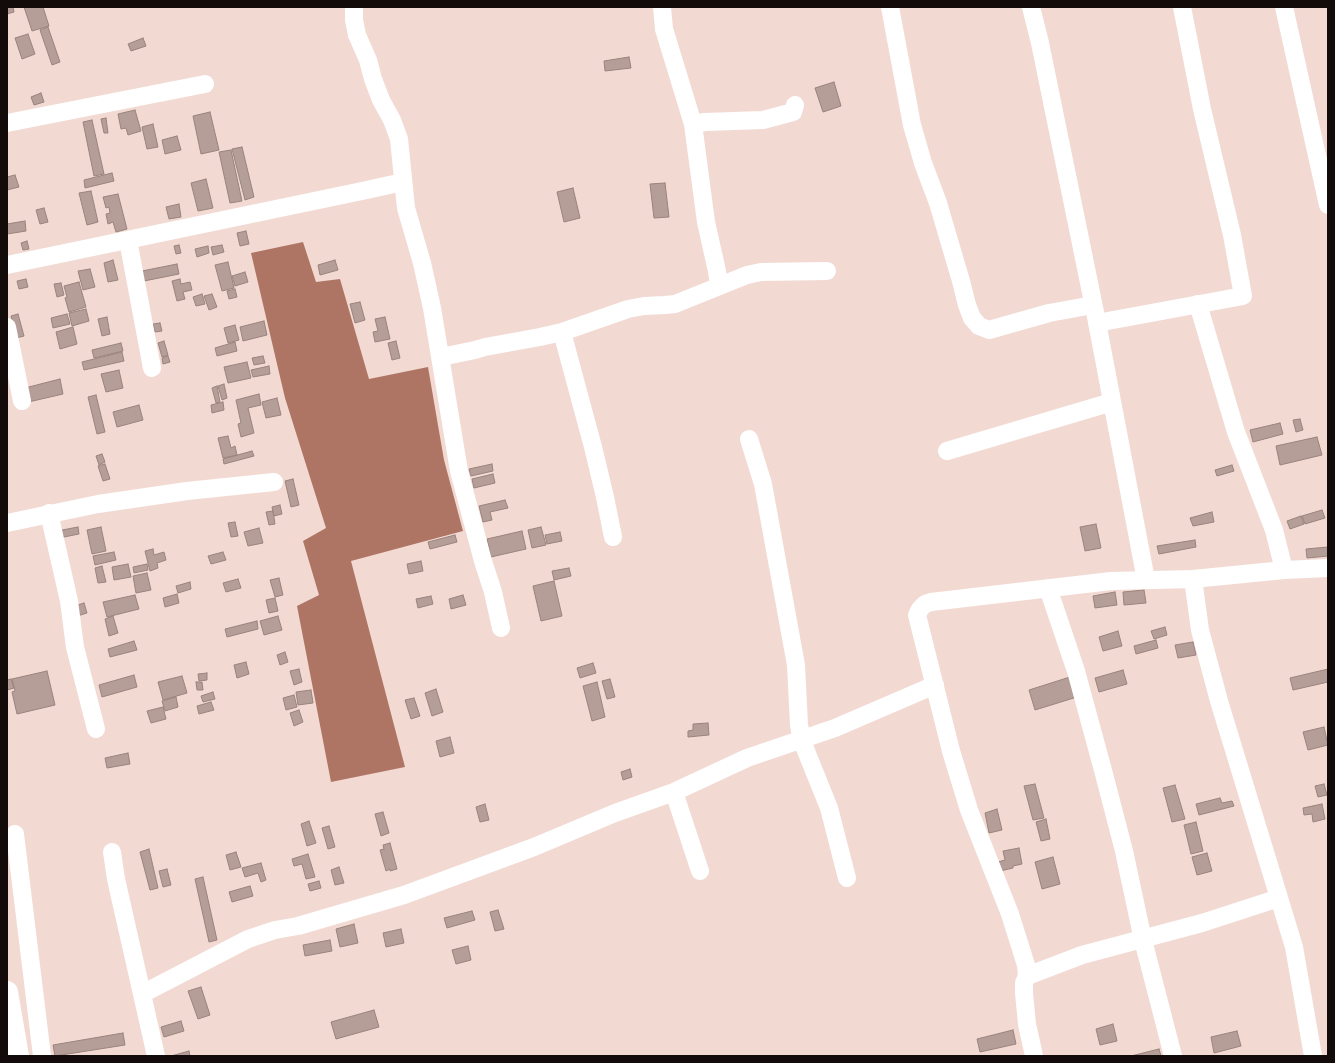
<!DOCTYPE html>
<style>
body{margin:0}
#map{position:relative;width:1335px;height:1063px;overflow:hidden;background:#f2dad3;font-family:"IBM Plex Sans",sans-serif}
canvas{display:block}
.frame{position:absolute;inset:0;border:8px solid #130b09;pointer-events:none}
</style>
<div id="map">
<canvas width="1335" height="1063"></canvas>
<div class="frame"></div>
</div>
<script>
const ctx = document.querySelector('canvas').getContext('2d');
ctx.lineJoin = 'round';
function paint(path, color) {
  ctx.fillStyle = color;
  ctx.fill(path, 'evenodd');
}
function poly(rows) {
  const path = new Path2D();
  for (const r of rows) {
    path.moveTo(r[0], r[1]);
    for (let i = 2; i < r.length; i += 2) path.lineTo(r[i], r[i + 1]);
  }
  return path;
}
function strokePath(path, color, width, dash) {
  ctx.strokeStyle = color;
  ctx.lineWidth = width;
  ctx.lineCap = dash ? 'butt' : 'round';
  ctx.setLineDash(dash || []);
  ctx.stroke(path);
}
const water = poly([
 [303,242,316,282,340,279,369,379,428,367,444,460,463,531,351,561,405,767,331,782,297,606,319,595,303,541,326,528,285,398,251,253]
]);
const building = poly([
 [7,7,13,7,14,12,7,14,7,7],
 [24,7,43,7,49,26,32,31,24,7],
 [48,27,60,62,52,65,40,30,48,27],
 [28,34,35,54,22,59,15,38,28,34],
 [143,38,146,46,131,51,128,44,143,38],
 [629,57,631,68,605,71,604,61,629,57],
 [834,82,841,106,823,112,815,88,834,82],
 [41,93,44,102,34,105,31,97,41,93],
 [135,110,141,131,128,135,126,128,121,129,118,114,135,110],
 [210,112,219,150,201,154,193,116,210,112],
 [106,118,108,133,104,133,101,119,106,118],
 [92,120,104,174,94,176,83,122,92,120],
 [153,124,158,147,147,149,142,127,153,124],
 [177,136,181,150,165,154,162,140,177,136],
 [242,147,254,197,245,200,232,149,242,147],
 [231,150,242,201,230,203,219,152,231,150],
 [112,173,114,181,85,188,84,180,112,173],
 [15,175,19,187,7,190,7,177,15,175],
 [206,179,213,208,198,211,191,183,206,179],
 [665,183,669,217,654,218,650,184,665,183],
 [573,188,580,218,564,222,557,192,573,188],
 [91,191,98,222,87,225,79,193,91,191],
 [118,194,127,229,116,232,113,222,108,224,106,214,110,213,109,207,106,208,103,197,118,194],
 [179,204,181,217,169,219,166,207,179,204],
 [44,208,48,222,40,224,36,210,44,208],
 [25,221,26,231,7,234,7,224,25,221],
 [246,231,249,244,240,246,237,233,246,231],
 [27,241,29,249,23,250,21,243,27,241],
 [179,245,181,253,176,254,174,246,179,245],
 [222,245,224,252,213,255,211,247,222,245],
 [208,246,209,253,197,257,195,249,208,246],
 [113,260,118,280,108,282,104,263,113,260],
 [335,260,338,270,320,275,318,265,335,260],
 [228,262,234,288,222,291,215,265,228,262],
 [177,264,179,274,144,281,142,271,177,264],
 [90,269,95,287,83,290,78,271,90,269],
 [245,272,248,282,235,286,232,276,245,272],
 [26,279,28,287,19,289,17,281,26,279],
 [180,279,181,284,190,282,192,290,183,292,185,299,177,301,172,281,180,279],
 [79,282,86,307,69,312,65,298,67,297,64,286,79,282],
 [61,283,64,295,57,297,54,284,61,283],
 [235,289,237,297,229,299,227,291,235,289],
 [202,294,205,304,196,306,193,297,202,294],
 [212,294,217,307,209,310,204,296,212,294],
 [360,302,365,320,355,323,350,304,360,302],
 [86,309,89,321,72,326,69,313,86,309],
 [18,314,24,336,16,338,11,316,18,314],
 [67,314,70,324,53,328,51,318,67,314],
 [107,317,110,334,102,336,98,319,107,317],
 [385,317,390,339,375,342,373,332,378,331,375,319,385,317],
 [264,321,267,335,243,341,240,327,264,321],
 [160,323,162,331,155,332,153,324,160,323],
 [235,325,239,340,228,343,224,328,235,325],
 [73,327,77,344,60,349,56,332,73,327],
 [164,341,168,355,162,357,158,343,164,341],
 [396,341,400,358,392,360,388,343,396,341],
 [235,342,237,351,217,356,215,348,235,342],
 [121,343,123,351,94,358,92,350,121,343],
 [122,352,124,361,84,370,82,362,122,352],
 [168,356,170,362,163,364,162,358,168,356],
 [263,356,265,363,254,365,252,358,263,356],
 [247,362,251,378,228,383,224,367,247,362],
 [269,366,270,374,253,377,251,370,269,366],
 [119,370,123,388,106,392,101,374,119,370],
 [60,379,63,394,24,403,21,389,60,379],
 [224,384,227,398,222,400,218,386,224,384],
 [217,386,220,402,216,403,212,388,217,386],
 [259,394,261,405,248,408,254,433,241,437,238,424,241,423,236,400,259,394],
 [96,395,105,432,97,434,88,397,96,395],
 [277,398,281,415,266,418,262,402,277,398],
 [223,402,224,410,212,413,211,405,223,402],
 [139,405,143,420,117,427,113,412,139,405],
 [1300,419,1303,430,1296,432,1293,420,1300,419],
 [1280,423,1283,434,1253,442,1250,430,1280,423],
 [228,436,231,448,235,446,237,455,223,458,218,438,228,436],
 [1317,437,1322,455,1280,465,1276,446,1317,437],
 [252,451,254,456,224,464,223,459,252,451],
 [102,454,105,462,99,465,96,456,102,454],
 [105,464,110,479,103,481,98,466,105,464],
 [492,464,493,471,471,476,469,469,492,464],
 [1232,465,1234,471,1217,476,1215,470,1232,465],
 [493,474,495,483,474,488,472,479,493,474],
 [293,479,299,505,291,507,285,481,293,479],
 [505,500,508,508,490,512,492,520,483,522,479,506,505,500],
 [280,505,282,514,274,516,272,507,280,505],
 [1322,510,1325,518,1305,524,1302,516,1322,510],
 [273,511,275,524,269,525,266,512,273,511],
 [1212,512,1214,522,1193,526,1190,518,1212,512],
 [1301,516,1304,524,1290,529,1287,521,1301,516],
 [235,522,238,536,231,537,228,523,235,522],
 [1096,524,1101,548,1085,551,1080,527,1096,524],
 [78,527,79,534,59,538,57,531,78,527],
 [101,527,106,551,92,554,87,530,101,527],
 [541,527,546,545,532,548,528,530,541,527],
 [259,528,263,543,248,546,244,532,259,528],
 [522,531,526,549,491,557,487,539,522,531],
 [560,532,562,541,547,544,545,535,560,532],
 [455,535,457,542,430,549,428,542,455,535],
 [1195,540,1196,547,1159,554,1157,546,1195,540],
 [1328,547,1328,556,1307,558,1306,549,1328,547],
 [153,549,154,555,164,552,166,560,157,563,158,568,150,571,145,551,153,549],
 [114,552,116,560,95,565,93,556,114,552],
 [223,552,226,560,211,564,208,556,223,552],
 [421,561,423,571,409,574,407,564,421,561],
 [128,564,131,577,114,580,112,567,128,564],
 [147,564,148,570,134,573,133,567,147,564],
 [102,566,106,582,98,583,95,568,102,566],
 [569,568,571,576,554,580,552,571,569,568],
 [147,573,151,590,136,593,133,576,147,573],
 [279,578,283,595,275,597,270,580,279,578],
 [238,579,241,588,226,592,223,583,238,579],
 [554,581,562,616,541,621,533,586,554,581],
 [190,582,191,589,178,593,176,586,190,582],
 [1144,590,1146,603,1124,605,1123,592,1144,590],
 [1115,592,1117,605,1095,608,1093,596,1115,592],
 [177,594,179,603,165,607,163,598,177,594],
 [135,595,139,609,107,617,103,602,135,595],
 [463,595,466,605,451,609,449,599,463,595],
 [431,596,433,604,418,608,416,599,431,596],
 [275,598,278,611,269,613,266,600,275,598],
 [84,603,87,613,74,617,71,607,84,603],
 [113,616,118,633,109,636,105,619,113,616],
 [278,616,282,630,264,635,260,621,278,616],
 [257,621,258,629,227,637,225,629,257,621],
 [1165,627,1167,635,1154,639,1151,631,1165,627],
 [1118,631,1122,646,1103,651,1099,637,1118,631],
 [1156,640,1158,648,1136,654,1134,646,1156,640],
 [134,641,137,650,110,657,108,649,134,641],
 [1193,642,1196,655,1178,658,1175,645,1193,642],
 [285,652,288,662,280,665,277,655,285,652],
 [246,662,249,674,237,678,234,665,246,662],
 [593,663,596,673,580,678,577,668,593,663],
 [299,669,302,682,294,685,290,671,299,669],
 [1328,669,1328,682,1293,690,1290,678,1328,669],
 [1123,670,1127,684,1099,692,1095,678,1123,670],
 [47,671,55,705,17,714,12,692,15,691,12,679,47,671],
 [207,673,207,680,199,681,198,674,207,673],
 [134,675,137,687,102,697,99,685,134,675],
 [182,676,187,693,163,700,158,682,182,676],
 [1070,677,1077,697,1035,710,1029,690,1070,677],
 [11,679,14,688,7,690,7,680,11,679],
 [610,679,615,697,607,699,602,681,610,679],
 [196,682,202,682,203,690,197,690,196,682],
 [597,682,605,717,592,721,583,686,597,682],
 [436,689,443,712,432,716,425,693,436,689],
 [311,690,313,703,298,705,296,692,311,690],
 [213,692,215,699,203,702,201,696,213,692],
 [294,695,297,707,286,710,283,698,294,695],
 [176,697,178,707,165,711,162,701,176,697],
 [414,698,420,716,411,719,405,700,414,698],
 [211,702,214,710,199,714,197,706,211,702],
 [163,707,166,719,151,723,147,711,163,707],
 [299,710,303,722,294,726,290,713,299,710],
 [708,723,709,735,688,737,688,731,693,730,693,724,708,723],
 [1324,727,1328,745,1308,750,1303,732,1324,727],
 [450,737,454,753,440,757,436,741,450,737],
 [128,753,130,764,107,768,105,758,128,753],
 [630,769,632,777,623,780,621,772,630,769],
 [1035,784,1044,818,1033,820,1024,786,1035,784],
 [1324,784,1327,795,1318,797,1315,786,1324,784],
 [1175,785,1185,819,1172,822,1163,788,1175,785],
 [1220,798,1222,803,1232,801,1234,806,1199,815,1196,804,1220,798],
 [485,804,489,820,480,822,476,807,485,804],
 [1322,804,1325,819,1313,822,1312,814,1304,815,1303,808,1322,804],
 [997,809,1002,830,989,833,985,813,997,809],
 [383,812,389,833,381,836,375,814,383,812],
 [1046,819,1050,839,1041,841,1036,822,1046,819],
 [309,821,316,843,307,846,301,824,309,821],
 [1196,822,1203,851,1191,854,1184,825,1196,822],
 [329,826,335,847,328,849,322,828,329,826],
 [390,843,397,869,390,871,390,869,386,871,380,850,384,849,383,845,390,843],
 [1019,848,1022,864,1013,866,1013,868,1000,871,998,862,1005,860,1003,851,1019,848],
 [149,849,158,888,150,890,140,852,149,849],
 [236,852,241,867,230,870,226,855,236,852],
 [1207,853,1212,871,1197,875,1192,857,1207,853],
 [308,854,315,877,306,879,302,864,294,866,292,859,308,854],
 [1053,857,1060,884,1042,889,1035,862,1053,857],
 [261,863,266,880,261,882,258,873,245,877,242,868,261,863],
 [339,867,344,883,335,885,331,870,339,867],
 [167,869,171,885,163,887,159,871,167,869],
 [203,877,217,940,209,942,195,879,203,877],
 [319,881,321,888,310,891,308,884,319,881],
 [250,886,253,896,232,902,229,892,250,886],
 [498,910,504,929,495,931,490,912,498,910],
 [472,911,475,920,447,928,444,918,472,911],
 [354,924,358,943,340,947,336,929,354,924],
 [401,929,404,943,386,947,383,933,401,929],
 [330,940,332,951,305,956,303,945,330,940],
 [468,946,471,960,456,964,452,950,468,946],
 [201,987,210,1015,198,1019,188,991,201,987],
 [374,1010,379,1027,336,1039,331,1022,374,1010],
 [181,1021,184,1031,164,1037,161,1027,181,1021],
 [1113,1024,1117,1041,1100,1045,1096,1029,1113,1024],
 [1013,1030,1016,1044,980,1052,977,1039,1013,1030],
 [1237,1031,1241,1046,1214,1053,1211,1037,1237,1031],
 [123,1033,125,1045,55,1056,53,1045,123,1033],
 [1159,1049,1161,1056,1131,1056,1159,1049],
 [189,1051,190,1056,171,1056,189,1051]
]);
const minor = poly([
 [354,7,354,20,357,35,368,60,373,79,381,100,392,120,399,139,406,208,422,263,432,308,459,471,483,561,493,592,501,628],
 [662,7,664,29,693,124,706,222,717,271,719,285],
 [890,7,912,125,923,163,938,203,961,281,967,305,972,318,979,326,989,330,1049,313,1093,305],
 [1031,7,1040,43,1096,317,1146,580],
 [1284,7,1328,205],
 [7,123,205,84],
 [693,124,705,122,763,120,793,112,795,105],
 [128,240,152,368],
 [7,265,362,191,403,182],
 [1198,304,1236,432,1274,530,1284,570],
 [1097,323,1243,296,1232,235,1202,109,1182,7],
 [7,327,22,401],
 [562,332,593,447,605,497,613,537],
 [441,357,475,350,485,347,540,337,562,332,628,309,644,306,665,305,675,304,747,275,761,272,827,271],
 [749,439,763,484,796,665,799,725,802,741,829,808,847,878],
 [947,451,1112,402],
 [49,513,69,601,75,647,96,729],
 [7,523,98,504,187,491,274,482],
 [1193,579,1200,630,1219,701,1294,947,1313,1056],
 [1048,588,1076,671,1104,774,1124,851,1143,940,1173,1056],
 [674,792,700,871],
 [15,834,42,1056],
 [112,852,116,879,156,1056],
 [1027,976,1082,955,1202,923,1279,898],
 [142,994,248,939,275,930,298,926,404,895,534,847,615,813,674,792,747,758,835,728,935,685],
 [1034,1056,1027,1024,1024,993,1024,983,1027,976,1026,965,1010,914,969,810,951,751,917,615,920,609,925,604,931,602,1111,581,1193,579,1284,570,1328,568]
]);
const major = poly([
 [7,992,18,1056]
]);
paint(water, '#af7564');
paint(building, '#b69e98');
strokePath(building, '#99837c', 1);
strokePath(minor, '#fff', 18);
strokePath(major, '#fff', 22);
</script>
